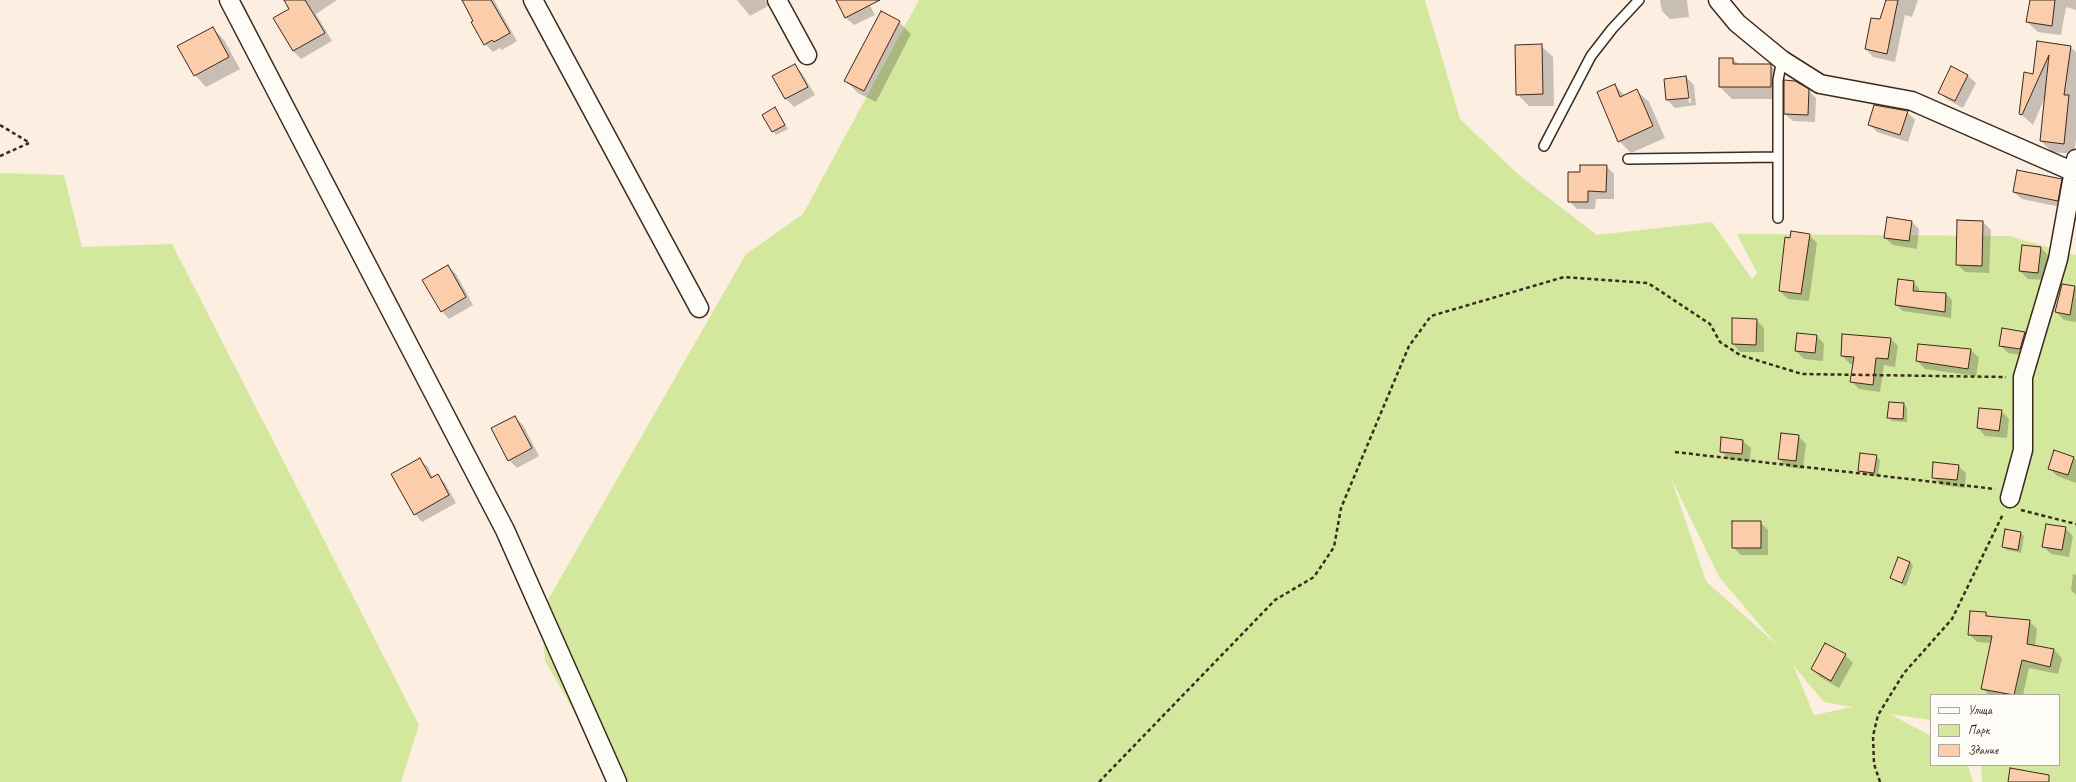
<!DOCTYPE html>
<meta charset="utf-8">
<style>
body{margin:0}
#map{position:relative;width:2076px;height:782px;overflow:hidden;background:#fceee0;font-family:Caveat,sans-serif}
canvas{display:block}
.legend{position:absolute;left:1930px;top:694px;width:130px;height:72px;box-sizing:border-box;background:#fdfcf7;border:1px solid #afa8a0;margin:0;padding:5px 7px;list-style:none;font-size:12px;color:#3b2a1e}
.legend li{display:flex;align-items:center;gap:8px;height:20px}
.legend b{width:20px;border:1px solid #afa8a0}
</style>
<div id="map">
<canvas width="2076" height="782"></canvas>
<ul class="legend">
<li><b style="height:5px;background:#fdfcf7"></b>Улица</li>
<li><b style="height:11px;background:#d4e89d"></b>Парк</li>
<li><b style="height:11px;background:#fbcdaa"></b>Здание</li>
</ul>
</div>
<script>
const ctx = document.querySelector('canvas').getContext('2d');
ctx.lineJoin = 'round';
function paint(path, color) {
  ctx.fillStyle = color;
  ctx.fill(path, 'evenodd');
}
function poly(rows) {
  const path = new Path2D();
  for (const r of rows) {
    path.moveTo(r[0], r[1]);
    for (let i = 2; i < r.length; i += 2) path.lineTo(r[i], r[i + 1]);
  }
  return path;
}
function strokePath(path, color, width, dash) {
  ctx.strokeStyle = color;
  ctx.lineWidth = width;
  ctx.lineCap = dash ? 'butt' : 'round';
  ctx.setLineDash(dash || []);
  ctx.stroke(path);
}
const green = poly([
 [919,0,1425,0,1460,119,1520,176,1597,235,1712,222,1752,279,1757,273,1737,234,2009,236,2076,255,2076,782,1982,782,1981,765,2059,765,2059,695,1931,695,1931,720,1890,714,1931,736,1931,765,1968,765,1973,782,615,782,545,661,541,612,746,254,803,214],
 [1671,478,1719,577,1777,645,1706,581],
 [1793,665,1824,702,1852,707,1814,715],
 [0,173,64,175,82,247,172,244,419,725,401,782,0,782]
]);
const shadow = poly([
 [285,0,337,0,316,14,332,41,301,59,293,51,274,18,290,9],
 [462,0,494,0,517,41,502,50,500,48,493,52,485,44],
 [737,0,765,0,768,6,750,16],
 [837,0,867,0,875,15,854,25,846,18],
 [1660,0,1687,0,1689,17,1670,19,1662,11],
 [1887,0,1918,0,1912,17,1905,15,1895,62,1873,57,1866,49,1872,19,1880,20],
 [2031,0,2076,0,2076,10,2066,7,2061,35,2038,32,2027,22],
 [899,22,911,34,876,102,858,93,846,81],
 [213,28,224,40,240,69,206,87,195,75],
 [2038,42,2070,47,2076,52,2076,139,2074,154,2052,152,2041,141,2045,97,2033,125,2020,113,2034,75],
 [1541,46,1553,57,1554,106,1529,106,1517,94],
 [1733,59,1740,65,1770,65,1782,77,1782,99,1732,99,1720,87],
 [794,65,802,73,815,95,794,107,786,99,774,77],
 [1952,68,1968,76,1976,83,1963,108,1948,100,1940,93],
 [1686,77,1694,85,1696,105,1675,108,1667,100],
 [1686,84,1688,84,1691,102,1689,103],
 [1615,85,1625,96,1637,91,1649,102,1665,138,1631,153,1619,141],
 [1808,90,1816,98,1815,122,1793,121,1785,114],
 [775,108,788,129,776,135,763,115],
 [1907,112,1915,120,1908,142,1877,132,1869,124],
 [1606,166,1614,174,1614,199,1596,199,1595,209,1577,209,1569,201,1581,173],
 [2061,180,2069,187,2065,208,2022,199,2014,192],
 [1911,221,1919,229,1917,249,1893,245,1885,238],
 [1983,222,1991,230,1989,273,1965,272,1957,264],
 [1809,235,1817,243,1809,301,1788,299,1780,291],
 [2041,248,2049,256,2046,280,2028,279,2020,271],
 [448,266,456,274,473,305,449,319,442,311],
 [1913,282,1919,288,1919,292,1946,294,1952,300,1951,318,1903,311,1896,305],
 [2074,287,2076,289,2076,322,2064,320,2056,312],
 [1756,320,1764,328,1764,352,1740,352,1733,344],
 [2003,329,2025,332,2033,340,2028,356,2008,353,2000,345],
 [1817,336,1824,344,1823,361,1804,359,1796,351],
 [1890,338,1898,346,1895,367,1884,365,1880,392,1859,389,1852,382,1854,364,1850,364,1842,356],
 [1971,350,1979,358,1976,376,1925,369,1917,361],
 [1904,404,1907,408,1907,422,1892,421,1888,417],
 [2001,411,2009,419,2007,438,1985,436,1978,428],
 [515,417,523,425,539,456,517,468,509,460],
 [1798,436,1806,444,1803,469,1787,467,1779,459],
 [1743,441,1751,448,1750,461,1728,459,1721,451],
 [1876,456,1880,460,1878,476,1863,474,1859,470],
 [2074,458,2076,460,2076,483,2057,476,2049,468],
 [420,460,428,467,433,478,437,475,445,483,456,503,422,522,415,514],
 [1958,466,1966,473,1965,488,1941,485,1933,477],
 [1760,522,1768,530,1768,555,1741,555,1733,547],
 [2065,528,2073,536,2069,557,2051,554,2043,546],
 [2021,533,2024,536,2021,553,2007,550,2003,547],
 [1910,562,1913,566,1906,586,1895,581,1891,578],
 [2073,574,2076,575,2076,595,2071,590],
 [1971,612,1986,613,1990,617,2029,621,2037,629,2035,646,2054,650,2062,658,2058,674,2029,668,2023,695,1989,695,1982,688,1991,643,1977,642,1969,634],
 [1845,655,1853,663,1839,688,1820,677,1812,669]
]);
const building = poly([
 [284,0,305,0,325,33,293,51,273,18,289,9,284,0],
 [462,0,491,0,510,33,494,42,492,40,484,45,471,22,473,21,462,0],
 [836,0,880,0,845,18,836,0],
 [1886,0,1898,0,1887,54,1865,49,1871,18,1880,19,1886,0],
 [2030,0,2055,0,2052,26,2026,22,2030,0],
 [881,11,900,21,864,91,844,81,881,11],
 [213,27,229,57,194,76,177,46,213,27],
 [2037,41,2071,46,2064,95,2069,95,2064,144,2040,141,2049,55,2022,115,2019,114,2024,72,2033,74,2037,41],
 [1542,44,1543,94,1516,95,1515,45,1542,44],
 [1719,58,1733,58,1733,64,1771,64,1771,87,1719,87,1719,58],
 [795,64,808,87,785,99,772,76,795,64],
 [1951,66,1968,75,1955,101,1938,93,1951,66],
 [1686,76,1689,98,1666,100,1664,79,1686,76],
 [1784,80,1795,81,1809,89,1808,115,1784,114,1784,80],
 [1615,84,1620,97,1637,89,1653,126,1618,142,1597,92,1615,84],
 [1874,105,1908,111,1900,135,1868,125,1874,105],
 [775,107,785,125,772,132,762,115,775,107],
 [1580,165,1607,165,1606,192,1588,191,1588,202,1568,202,1568,172,1580,172,1580,165],
 [2017,170,2062,179,2058,201,2013,192,2017,170],
 [1887,217,1912,221,1909,241,1884,238,1887,217],
 [1957,220,1983,221,1982,266,1956,265,1957,220],
 [1791,231,1810,234,1801,294,1779,291,1785,237,1790,238,1791,231],
 [2022,245,2041,247,2038,273,2019,271,2022,245],
 [448,265,466,297,441,312,422,280,448,265],
 [1898,279,1914,281,1913,291,1946,293,1945,312,1895,305,1898,279],
 [2062,284,2075,286,2070,315,2055,312,2062,284],
 [1732,318,1757,319,1756,345,1732,344,1732,318],
 [2002,328,2025,332,2020,349,1999,346,2002,328],
 [1797,333,1817,335,1815,353,1795,351,1797,333],
 [1842,334,1891,338,1888,359,1876,358,1873,385,1850,382,1854,357,1841,356,1842,334],
 [1918,344,1971,349,1968,369,1916,361,1918,344],
 [1889,402,1904,403,1903,419,1887,418,1889,402],
 [1979,408,2002,410,1999,431,1977,428,1979,408],
 [515,416,532,448,508,461,491,428,515,416],
 [1781,433,1799,435,1796,461,1778,459,1781,433],
 [1721,437,1743,440,1742,454,1720,452,1721,437],
 [2054,450,2074,457,2068,475,2048,469,2054,450],
 [1860,453,1877,455,1874,473,1858,471,1860,453],
 [420,458,431,478,438,474,449,495,414,515,391,474,420,458],
 [1933,462,1959,465,1957,480,1932,478,1933,462],
 [1732,521,1761,521,1761,548,1732,548,1732,521],
 [2046,524,2066,527,2062,550,2042,547,2046,524],
 [2005,529,2021,532,2018,550,2002,547,2005,529],
 [1898,557,1910,562,1902,583,1890,578,1898,557],
 [1970,611,1986,612,1986,616,2030,620,2027,644,2054,649,2050,667,2022,660,2014,695,1981,689,1992,636,1968,635,1970,611],
 [1825,643,1846,654,1831,681,1811,669,1825,643],
 [2010,768,2049,775,2049,782,2008,782,2010,768]
]);
const path = poly([
 [0,125,30,143],
 [0,156,29,143],
 [1675,452,1995,489],
 [2021,510,2076,524],
 [1099,782,1275,600,1314,577,1334,547,1341,508,1409,346,1431,316,1564,277,1648,283,1710,324,1720,342,1740,355,1802,374,2006,377],
 [1880,782,1874,764,1873,736,1878,715,1904,673,1952,619,2003,514]
]);
const lane = poly([
 [1544,146,1591,56,1612,29,1639,0],
 [1628,159,1777,157],
 [1778,218,1778,80,1782,60]
]);
const street = poly([
 [229,0,505,530,617,782],
 [533,0,699,308],
 [777,0,807,55],
 [1718,0,1737,23,1782,60,1820,84,1912,101,2074,172],
 [2010,498,2023,450,2023,377,2058,259,2076,159]
]);
paint(green, '#d4e89d');
paint(shadow, '#0003');
paint(building, '#fbcdaa');
strokePath(building, '#3b2a1e', 1);
strokePath(lane, '#3b2a1e', 12);
strokePath(street, '#3b2a1e', 21);
strokePath(path, '#3b2a1e', 2.5, [4, 3]);
strokePath(lane, '#fdfcf7', 9);
strokePath(street, '#fdfcf7', 18);
</script>
